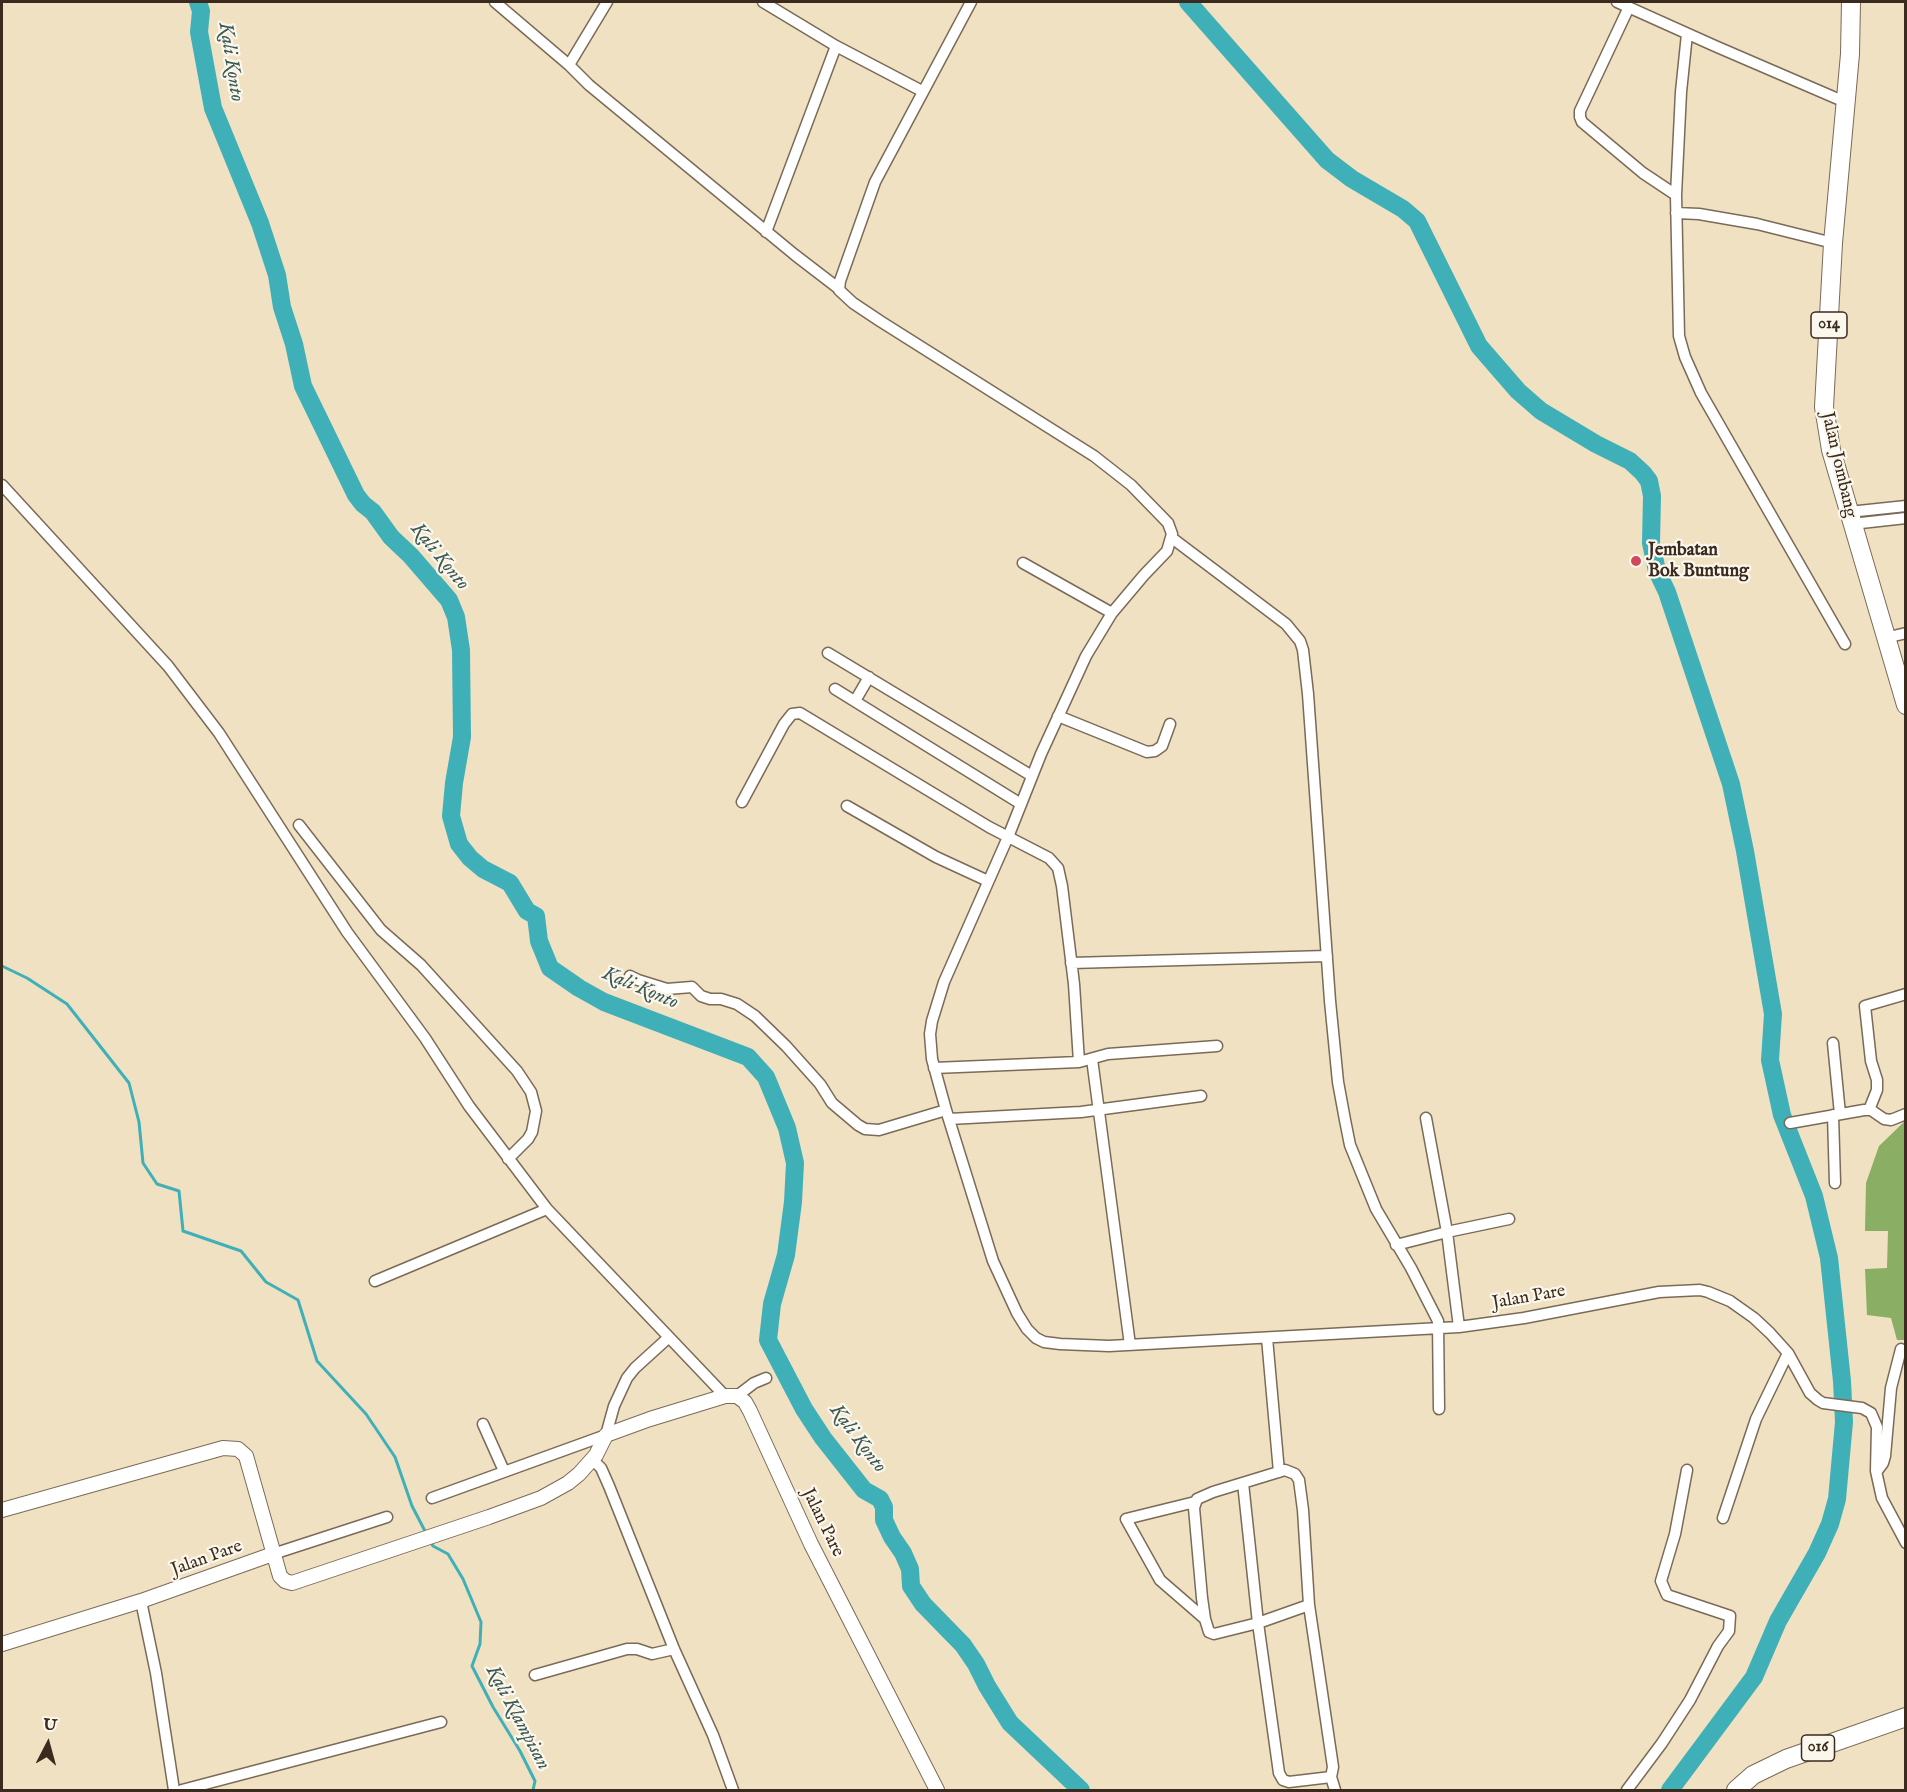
<!DOCTYPE html>
<style>
body{margin:0}
#map{position:relative;width:1907px;height:1792px;overflow:hidden;background:#f0e1c2;font-family:"IM FELL English",serif}
canvas{display:block}
.frame{position:absolute;inset:0;border:3px solid #3b2a1e;pointer-events:none}
.north{position:absolute;left:18px;top:1714px;width:60px;height:60px;-webkit-text-stroke:4px #fbf7ec;paint-order:stroke;rotate:6deg;font-size:16px;font-weight:700;line-height:24px;text-align:center;color:#3b2a1e}
.north::after{content:'';display:block;margin:auto;width:21px;height:27px;background:#3b2a1e;clip-path:polygon(50% 0,100% 100%,50% 72%,0 100%)}
</style>
<div id="map">
<canvas width="1907" height="1792"></canvas>
<div class="frame"></div>
<div class="north">U</div>
</div>
<script>
const ctx = document.querySelector('canvas').getContext('2d');
ctx.lineJoin = 'round';
function paint(path, color) {
  ctx.fillStyle = color;
  ctx.fill(path, 'evenodd');
}
function poly(rows) {
  const path = new Path2D();
  for (const r of rows) {
    path.moveTo(r[0], r[1]);
    for (let i = 2; i < r.length; i += 2) path.lineTo(r[i], r[i + 1]);
  }
  return path;
}
function strokePath(path, color, width, dash) {
  ctx.strokeStyle = color;
  ctx.lineWidth = width;
  ctx.lineCap = dash ? 'butt' : 'round';
  ctx.setLineDash(dash || []);
  ctx.stroke(path);
}
function label(font, color, halo, rows, align = 'center') {
  ctx.font = font + ' "IM FELL English",serif';
  ctx.lineWidth = 4.5;
  ctx.setLineDash([]);
  ctx.textBaseline = 'middle';
  ctx.strokeStyle = halo;
  ctx.fillStyle = color;
  for (const [text, x, y, turn = 0] of rows) {
    ctx.save();
    ctx.translate(x, y);
    ctx.rotate((+turn || 0) * Math.PI / 180);
    ctx.textAlign = isNaN(turn) ? turn : align;
    if (halo) ctx.strokeText(text, 0, 0);
    ctx.fillText(text, 0, 0);
    ctx.restore();
  }
}
const forest = poly([
 [1905,1121,1906,1340,1897,1340,1891,1318,1867,1315,1865,1269,1887,1268,1888,1231,1865,1231,1866,1183,1879,1146]
]);
const stream = poly([
 [2,966,27,978,67,1004,129,1083,139,1122,143,1163,157,1184,179,1191,183,1231,241,1251,266,1282,298,1300,317,1361,366,1414,395,1457,412,1506,426,1533],
 [431,1542,433,1546,448,1554,463,1579,481,1622,480,1644,472,1666,493,1707,520,1751,535,1781,533,1790]
]);
const river = poly([
 [198,2,201,11,199,32,213,108,260,223,277,275,282,307,294,344,303,386,356,495,363,504,373,512,391,537,411,556,449,600,456,617,461,650,462,737,454,783,451,816,459,844,470,858,483,869,510,883,527,911,536,916,539,941,550,968,579,988,604,1002,748,1057,766,1077,787,1128,795,1163,793,1202,786,1255,772,1304,768,1340,804,1409,823,1438,864,1490,880,1499,884,1507,884,1520,892,1537,903,1553,910,1569,911,1586,923,1604,963,1645,976,1664,987,1686,1010,1723,1081,1790],
 [1188,2,1327,160,1352,179,1403,209,1417,221,1479,346,1518,391,1541,411,1596,444,1630,461,1643,473,1649,481,1652,496,1651,543,1657,571,1667,592,1731,784,1745,851,1773,1014,1770,1060,1782,1115,1814,1196,1829,1258,1842,1381,1844,1422,1837,1499,1830,1524,1817,1553,1778,1621,1754,1677,1670,1790]
]);
const minor = poly([
 [495,2,569,65,589,85,795,255,838,288],
 [763,2,836,46,922,91],
 [971,2,875,182,840,281,839,290,853,303,880,321,1094,456,1131,485,1168,523,1172,534,1167,551,1144,575,1112,613,1086,656,1041,754,1008,837,944,982,932,1021,930,1034,932,1059,946,1110,993,1261,1017,1313,1027,1329,1036,1338,1044,1342,1060,1344,1109,1346,1459,1327,1524,1318,1659,1292,1700,1290,1708,1292,1730,1301,1754,1318,1770,1333,1788,1353,1810,1393,1818,1400,1823,1403,1862,1408,1871,1413,1877,1427,1876,1471,1882,1498,1906,1543],
 [1617,2,1715,46,1845,102],
 [1629,7,1580,111,1580,117,1582,122,1643,173,1676,195],
 [1687,34,1681,92,1676,195,1679,336,1685,357,1701,393,1845,644],
 [569,65,607,2],
 [1676,213,1699,214,1757,224,1833,243],
 [766,232,836,46],
 [2,485,168,666,219,733,347,932,425,1038,469,1106,547,1209,725,1396],
 [1849,512,1906,506],
 [1852,524,1906,518],
 [1172,538,1286,624,1300,641,1303,650,1308,694,1330,1001,1338,1082,1345,1120,1350,1145,1376,1209,1411,1268,1438,1321,1439,1409],
 [1023,563,1112,613],
 [1885,638,1906,633],
 [828,653,1032,776],
 [835,689,1021,804],
 [855,701,869,677],
 [1058,716,1147,752,1155,751,1162,746,1170,724],
 [742,802,784,724,792,714,800,713,989,827,1049,858,1058,868,1062,886,1074,984,1079,1062],
 [847,806,936,857,988,881],
 [299,825,381,930,421,965,517,1071,531,1092,536,1111,532,1132,528,1139,508,1159],
 [1071,963,1327,956],
 [630,976,638,980,667,989,692,987,701,996,710,999,721,999,737,1004,755,1016,786,1046,820,1084,832,1103,858,1125,865,1129,879,1130,946,1110],
 [1833,1043,1840,1114],
 [1092,1059,1130,1345],
 [934,1068,1079,1062,1108,1054,1217,1046],
 [1869,1110,1877,1090,1877,1080,1871,1061,1865,1006,1906,994],
 [1833,1115,1835,1183],
 [1426,1118,1447,1232,1459,1327],
 [949,1119,1081,1112,1201,1096],
 [1790,1123,1864,1110,1871,1110,1884,1119,1891,1120,1906,1114],
 [1396,1245,1447,1232,1509,1219],
 [375,1281,547,1209],
 [1267,1338,1279,1472],
 [737,1396,754,1383,766,1378],
 [483,1424,504,1471],
 [592,1459,601,1468,609,1486,674,1649,713,1735,733,1790],
 [1877,1471,1883,1463,1885,1456,1891,1388,1901,1349],
 [1243,1483,1258,1623,1279,1773,1283,1780,1289,1782,1331,1777],
 [432,1498,606,1435,614,1406,627,1378,635,1368,668,1338],
 [1195,1502,1126,1519,1160,1580,1205,1619],
 [1723,1518,1756,1419,1788,1353],
 [273,1554,387,1517],
 [141,1601,156,1673,174,1790],
 [1309,1605,1258,1623,1214,1634,1209,1632,1205,1619,1202,1598,1194,1508,1197,1499,1213,1492,1285,1470,1295,1474,1299,1480,1303,1510,1309,1605,1333,1767,1331,1777,1335,1790],
 [535,1675,627,1649,637,1649,652,1654,674,1649],
 [182,1790,441,1722],
 [1627,1790,1662,1743,1690,1700,1718,1646,1729,1631,1730,1616,1667,1595,1661,1581,1675,1534,1687,1470]
]);
const tertiary = poly([
 [2,1510,223,1448,238,1449,246,1456,280,1576,285,1581,292,1583,489,1517,541,1498,568,1483,579,1474,596,1455,606,1435,650,1419,725,1396,737,1396,745,1402,750,1411,811,1544,937,1790],
 [2,1644,141,1601,273,1554]
]);
const primary = poly([
 [1851,2,1850,54,1833,243,1824,407,1831,450,1906,705],
 [1736,1790,1753,1775,1786,1759,1906,1717]
]);
const markers = [
 [1636,561,6,"#d1495b"]
];
const shields = [
 [1829,325,36],
 [1818,1748,33]
];
const shieldNames = [
 ["014",1829,325],
 ["016",1818,1748]
];
const streetNames = [
 ["Jalan Jombang",1838,465,77],
 ["Jalan Pare",1529,1298,-10],
 ["Jalan Pare",822,1523,64],
 ["Jalan Pare",207,1559,-20]
];
const poiNames = [
 ["Jembatan",1648,551],
 ["Bok Buntung",1648,572]
];
const waterNames = [
 ["Kali Konto",230,62,81],
 ["Kali Konto",439,557,51],
 ["Kali Konto",640,989,23],
 ["Kali Konto",857,1439,53],
 ["Kali Klampisan",517,1718,62]
];
paint(forest, '#89ae64');
strokePath(stream, '#3fb0b8', 3);
strokePath(river, '#3fb0b8', 18);
strokePath(minor, '#7a6a57', 13);
strokePath(tertiary, '#7a6a57', 16);
strokePath(primary, '#7a6a57', 20);
strokePath(minor, '#fff', 10);
strokePath(tertiary, '#fff', 14);
strokePath(primary, '#fff', 18);
for (const [x, y, r, color] of markers) {
  const dot = new Path2D();
  dot.arc(x, y, r, 0, 2 * Math.PI);
  ctx.fillStyle = color;
  ctx.fill(dot);
  strokePath(dot, '#fbf7ec', 2);
}
for (const [x, y, w] of shields) {
  const box = new Path2D();
  box.roundRect(x - w / 2, y - 13, w, 26, 4.5);
  ctx.fillStyle = '#fbf7ec';
  ctx.fill(box);
  strokePath(box, '#3b2a1e', 1.5);
}
label('bold 16px', '#3b2a1e', null, shieldNames);
label('18px', '#3b2a1e', '#fbf7ec', streetNames);
label('bold 18px', '#3b2a1e', '#fbf7ec', poiNames, 'left');
label('italic 20px', '#3c5954', '#fbf7ec', waterNames);
</script>
